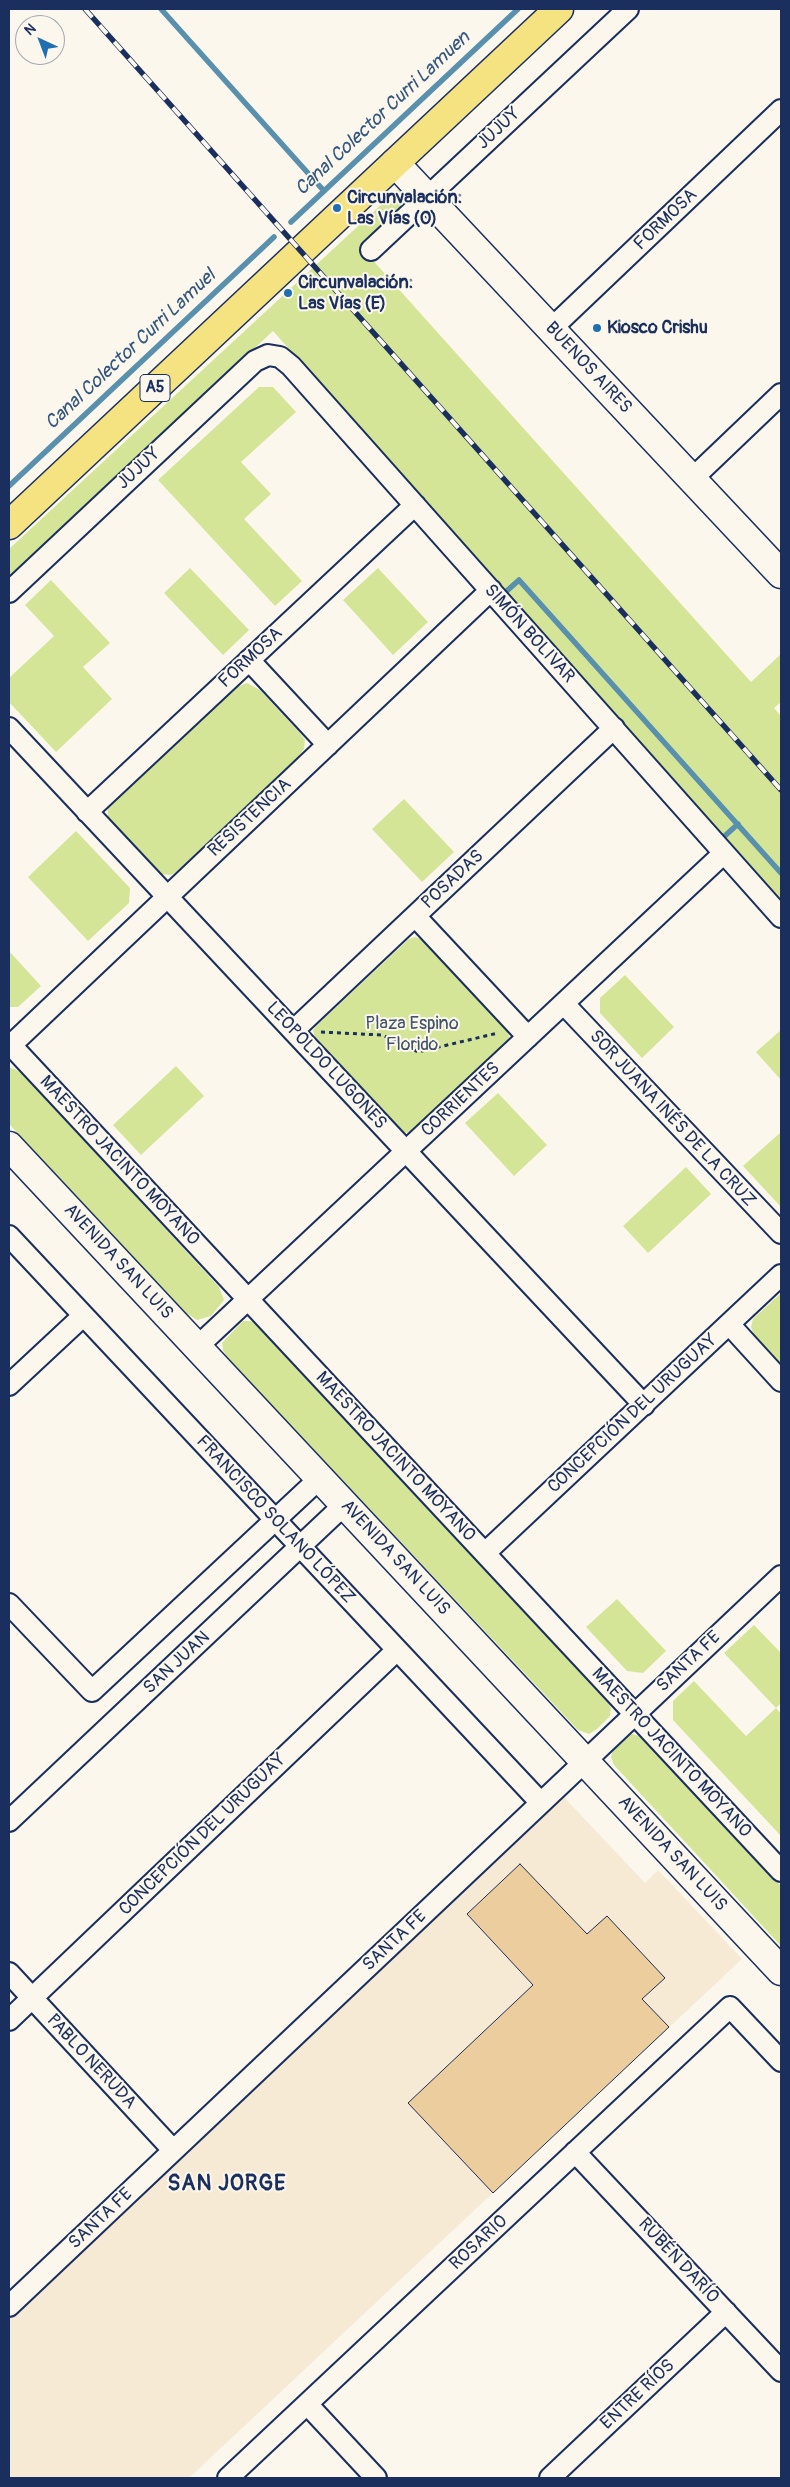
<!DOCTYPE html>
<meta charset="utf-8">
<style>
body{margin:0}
#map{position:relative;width:790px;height:2487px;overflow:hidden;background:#fbf7ec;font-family:Pangolin,sans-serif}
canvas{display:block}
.frame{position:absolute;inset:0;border:10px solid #1b2f5e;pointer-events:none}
.north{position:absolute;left:15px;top:15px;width:50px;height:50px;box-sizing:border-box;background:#fbf7ec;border:1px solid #a1a7b3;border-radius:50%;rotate:317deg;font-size:14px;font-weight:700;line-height:20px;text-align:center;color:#1b2f5e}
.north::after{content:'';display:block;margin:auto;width:18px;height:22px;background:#1f6fb2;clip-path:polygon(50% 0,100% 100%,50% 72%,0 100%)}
</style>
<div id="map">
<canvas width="790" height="2487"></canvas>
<div class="frame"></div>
<div class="north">N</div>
</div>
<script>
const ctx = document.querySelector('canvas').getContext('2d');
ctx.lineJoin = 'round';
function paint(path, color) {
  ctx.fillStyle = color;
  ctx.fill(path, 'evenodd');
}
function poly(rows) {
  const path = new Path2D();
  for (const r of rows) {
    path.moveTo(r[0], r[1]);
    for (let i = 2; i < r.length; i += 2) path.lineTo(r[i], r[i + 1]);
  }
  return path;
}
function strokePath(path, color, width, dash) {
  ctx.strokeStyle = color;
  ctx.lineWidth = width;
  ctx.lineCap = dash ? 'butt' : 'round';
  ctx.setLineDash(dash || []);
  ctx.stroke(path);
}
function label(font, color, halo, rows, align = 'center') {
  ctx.font = font + ' Pangolin,sans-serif';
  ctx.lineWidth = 4;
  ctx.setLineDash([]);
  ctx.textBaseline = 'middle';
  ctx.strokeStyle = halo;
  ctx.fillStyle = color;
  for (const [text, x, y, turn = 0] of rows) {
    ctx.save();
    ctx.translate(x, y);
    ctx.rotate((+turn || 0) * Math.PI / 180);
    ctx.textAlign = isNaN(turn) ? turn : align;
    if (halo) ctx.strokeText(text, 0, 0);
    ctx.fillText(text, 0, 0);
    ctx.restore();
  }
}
const built = poly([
 [561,1794,645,1883,658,1870,742,1959,189,2478,9,2478,9,2315]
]);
const green = poly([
 [397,190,402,191,406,195,406,203,360,246,751,682,781,654,781,702,774,708,781,716,781,899,273,331,9,577,9,549],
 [259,387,273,387,296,412,241,462,271,494,244,519,302,581,275,606,158,480],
 [190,568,249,630,223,655,164,593],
 [378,568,428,622,393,655,343,600],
 [51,580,110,643,83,667,112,699,56,752,9,702,9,678,54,636,25,605],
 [247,683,260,690,299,732,305,740,304,749,297,759,176,872,171,875,160,874,108,819,108,807,237,687],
 [404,799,454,852,422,882,372,829],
 [76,831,130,888,129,903,88,941,28,877],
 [415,937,421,939,508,1031,509,1037,507,1043,412,1132,406,1133,400,1131,316,1040,313,1031,316,1026,409,939],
 [9,951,41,986,18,1007,9,1007],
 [625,975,674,1027,642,1058,600,1013,600,998],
 [781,1030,781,1080,756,1052],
 [176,1066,204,1096,141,1155,113,1125],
 [10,1068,15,1069,24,1075,219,1287,224,1300,211,1316,197,1320,186,1313,9,1124],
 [498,1093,547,1145,514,1176,465,1123],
 [781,1132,781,1207,743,1166],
 [686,1167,711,1194,648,1253,623,1226],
 [781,1293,781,1365,754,1335,751,1327,753,1319],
 [243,1321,251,1321,259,1326,607,1700,611,1708,610,1716,597,1729,589,1734,578,1730,227,1357,223,1350,222,1343],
 [617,1599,666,1651,643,1673,627,1671,586,1627],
 [754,1625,781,1653,781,1703,776,1708,781,1714,781,1836,673,1720,673,1701,694,1681,746,1736,776,1708,724,1653],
 [632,1734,642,1737,781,1886,781,1946,614,1765,611,1757,613,1749,624,1738]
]);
const stream = poly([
 [161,9,324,191],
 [291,222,518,9],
 [9,486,274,237],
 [500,597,519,580,781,873],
 [718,842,738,824]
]);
const building = poly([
 [520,1864,587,1934,607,1916,665,1978,642,1999,669,2027,493,2193,408,2103,533,1985,467,1914,520,1864]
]);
const path = poly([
 [321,1032,381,1035,395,1040,418,1052,498,1033]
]);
const street = poly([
 [371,250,628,9],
 [551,329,781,110],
 [692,479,781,394],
 [9,592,255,361,268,355,280,357,291,366,781,917],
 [249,660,328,745],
 [9,728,644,1405],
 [87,812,415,505],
 [415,916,528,1037],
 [564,1004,781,1233],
 [293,1031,614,728],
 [9,1043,781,1871],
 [9,1047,491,590],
 [9,1236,541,1803],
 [729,1324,781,1381],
 [197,1347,724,853],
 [9,1385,83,1316],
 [485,1553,781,1275],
 [9,1604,92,1691,320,1478],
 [9,1821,345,1504],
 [9,1973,173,2150],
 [9,2020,397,1650],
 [575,2152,781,2371],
 [9,2306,781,1576],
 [307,2404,376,2478],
 [228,2478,730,2007,781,2061],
 [550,2478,726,2312]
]);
const secondary = poly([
 [395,163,781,574],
 [9,1146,781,1971]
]);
const primary = poly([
 [9,525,559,9]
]);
const rail = poly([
 [85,9,781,790]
]);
const markers = [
 [337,208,5,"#1f6fb2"],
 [288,293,5,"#1f6fb2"],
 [597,328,5,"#1f6fb2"]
];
const shields = [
 [155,388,30]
];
const shieldNames = [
 ["A5",155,388]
];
const streetNames = [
 ["JUJUY",499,129,-43],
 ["FORMOSA",666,220,-44],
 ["BUENOS AIRES",588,368,47],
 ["JUJUY",139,469,-43],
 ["SIMÓN BOLIVAR",529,634,48],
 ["FORMOSA",251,658,-43],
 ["RESISTENCIA",250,818,-43],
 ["POSADAS",453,880,-43],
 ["LEOPOLDO LUGONES",326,1066,47],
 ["CORRIENTES",461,1100,-43],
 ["SOR JUANA INÉS DE LA CRUZ",672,1119,47],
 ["MAESTRO JACINTO MOYANO",119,1161,47],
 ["AVENIDA SAN LUIS",118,1262,47],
 ["CONCEPCIÓN DEL URUGUAY",633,1414,-43],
 ["MAESTRO JACINTO MOYANO",395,1457,47],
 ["FRANCISCO SOLANO LÓPEZ",275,1520,47],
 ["AVENIDA SAN LUIS",395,1558,47],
 ["SANTA FE",689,1662,-43],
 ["SAN JUAN",177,1663,-43],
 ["MAESTRO JACINTO MOYANO",671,1753,47],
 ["CONCEPCIÓN DEL URUGUAY",203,1835,-44],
 ["AVENIDA SAN LUIS",672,1854,47],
 ["SANTA FE",395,1941,-43],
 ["PABLO NERUDA",91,2062,47],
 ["SANTA FE",101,2219,-43],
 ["ROSARIO",479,2243,-43],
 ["RUBÉN DARÍO",678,2261,47],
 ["ENTRE RÍOS",638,2395,-43]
];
const poiNames = [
 ["Circunvalación:",347,198],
 ["Las Vías (O)",347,219],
 ["Circunvalación:",298,283],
 ["Las Vías (E)",298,304],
 ["Kiosco Crishu",607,328]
];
const parkNames = [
 ["Plaza Espino",412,1024],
 ["Florido",412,1045]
];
const waterNames = [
 ["Canal Colector Curri Lamuen",383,114,-43],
 ["Canal Colector Curri Lamuel",131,350,-43]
];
const districtNames = [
 ["SAN JORGE",227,2184]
];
paint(built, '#f6ead5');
paint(green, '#d5e598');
strokePath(stream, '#5990ad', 5.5);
paint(building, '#ebcd9e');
strokePath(building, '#1b2f5e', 1);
strokePath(street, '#1b2f5e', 24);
strokePath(secondary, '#1b2f5e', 31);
strokePath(primary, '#1b2f5e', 31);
strokePath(path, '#1b2f5e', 3, [4, 4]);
strokePath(street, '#fbf7ec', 20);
strokePath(secondary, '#fbf7ec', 28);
strokePath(primary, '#f5e382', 28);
strokePath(rail, '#1b2f5e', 5.5);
strokePath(rail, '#fbf7ec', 4, [11]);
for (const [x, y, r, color] of markers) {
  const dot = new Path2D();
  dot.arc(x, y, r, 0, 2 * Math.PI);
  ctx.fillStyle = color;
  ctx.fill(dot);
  strokePath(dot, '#fbf7ec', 2);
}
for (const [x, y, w] of shields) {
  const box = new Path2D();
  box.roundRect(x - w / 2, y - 13.5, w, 27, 4);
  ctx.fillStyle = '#fbf7ec';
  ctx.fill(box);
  strokePath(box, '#1b2f5e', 1);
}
label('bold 16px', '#1b2f5e', null, shieldNames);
label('18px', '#1b2f5e', '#fbf7ec', streetNames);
label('bold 18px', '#1b2f5e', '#fbf7ec', poiNames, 'left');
label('18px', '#40536a', '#fbf7ec', parkNames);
label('italic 19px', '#35577f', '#fbf7ec', waterNames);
ctx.letterSpacing = '1px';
label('bold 22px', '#1b2f5e', '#fbf7ec', districtNames);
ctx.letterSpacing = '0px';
</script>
